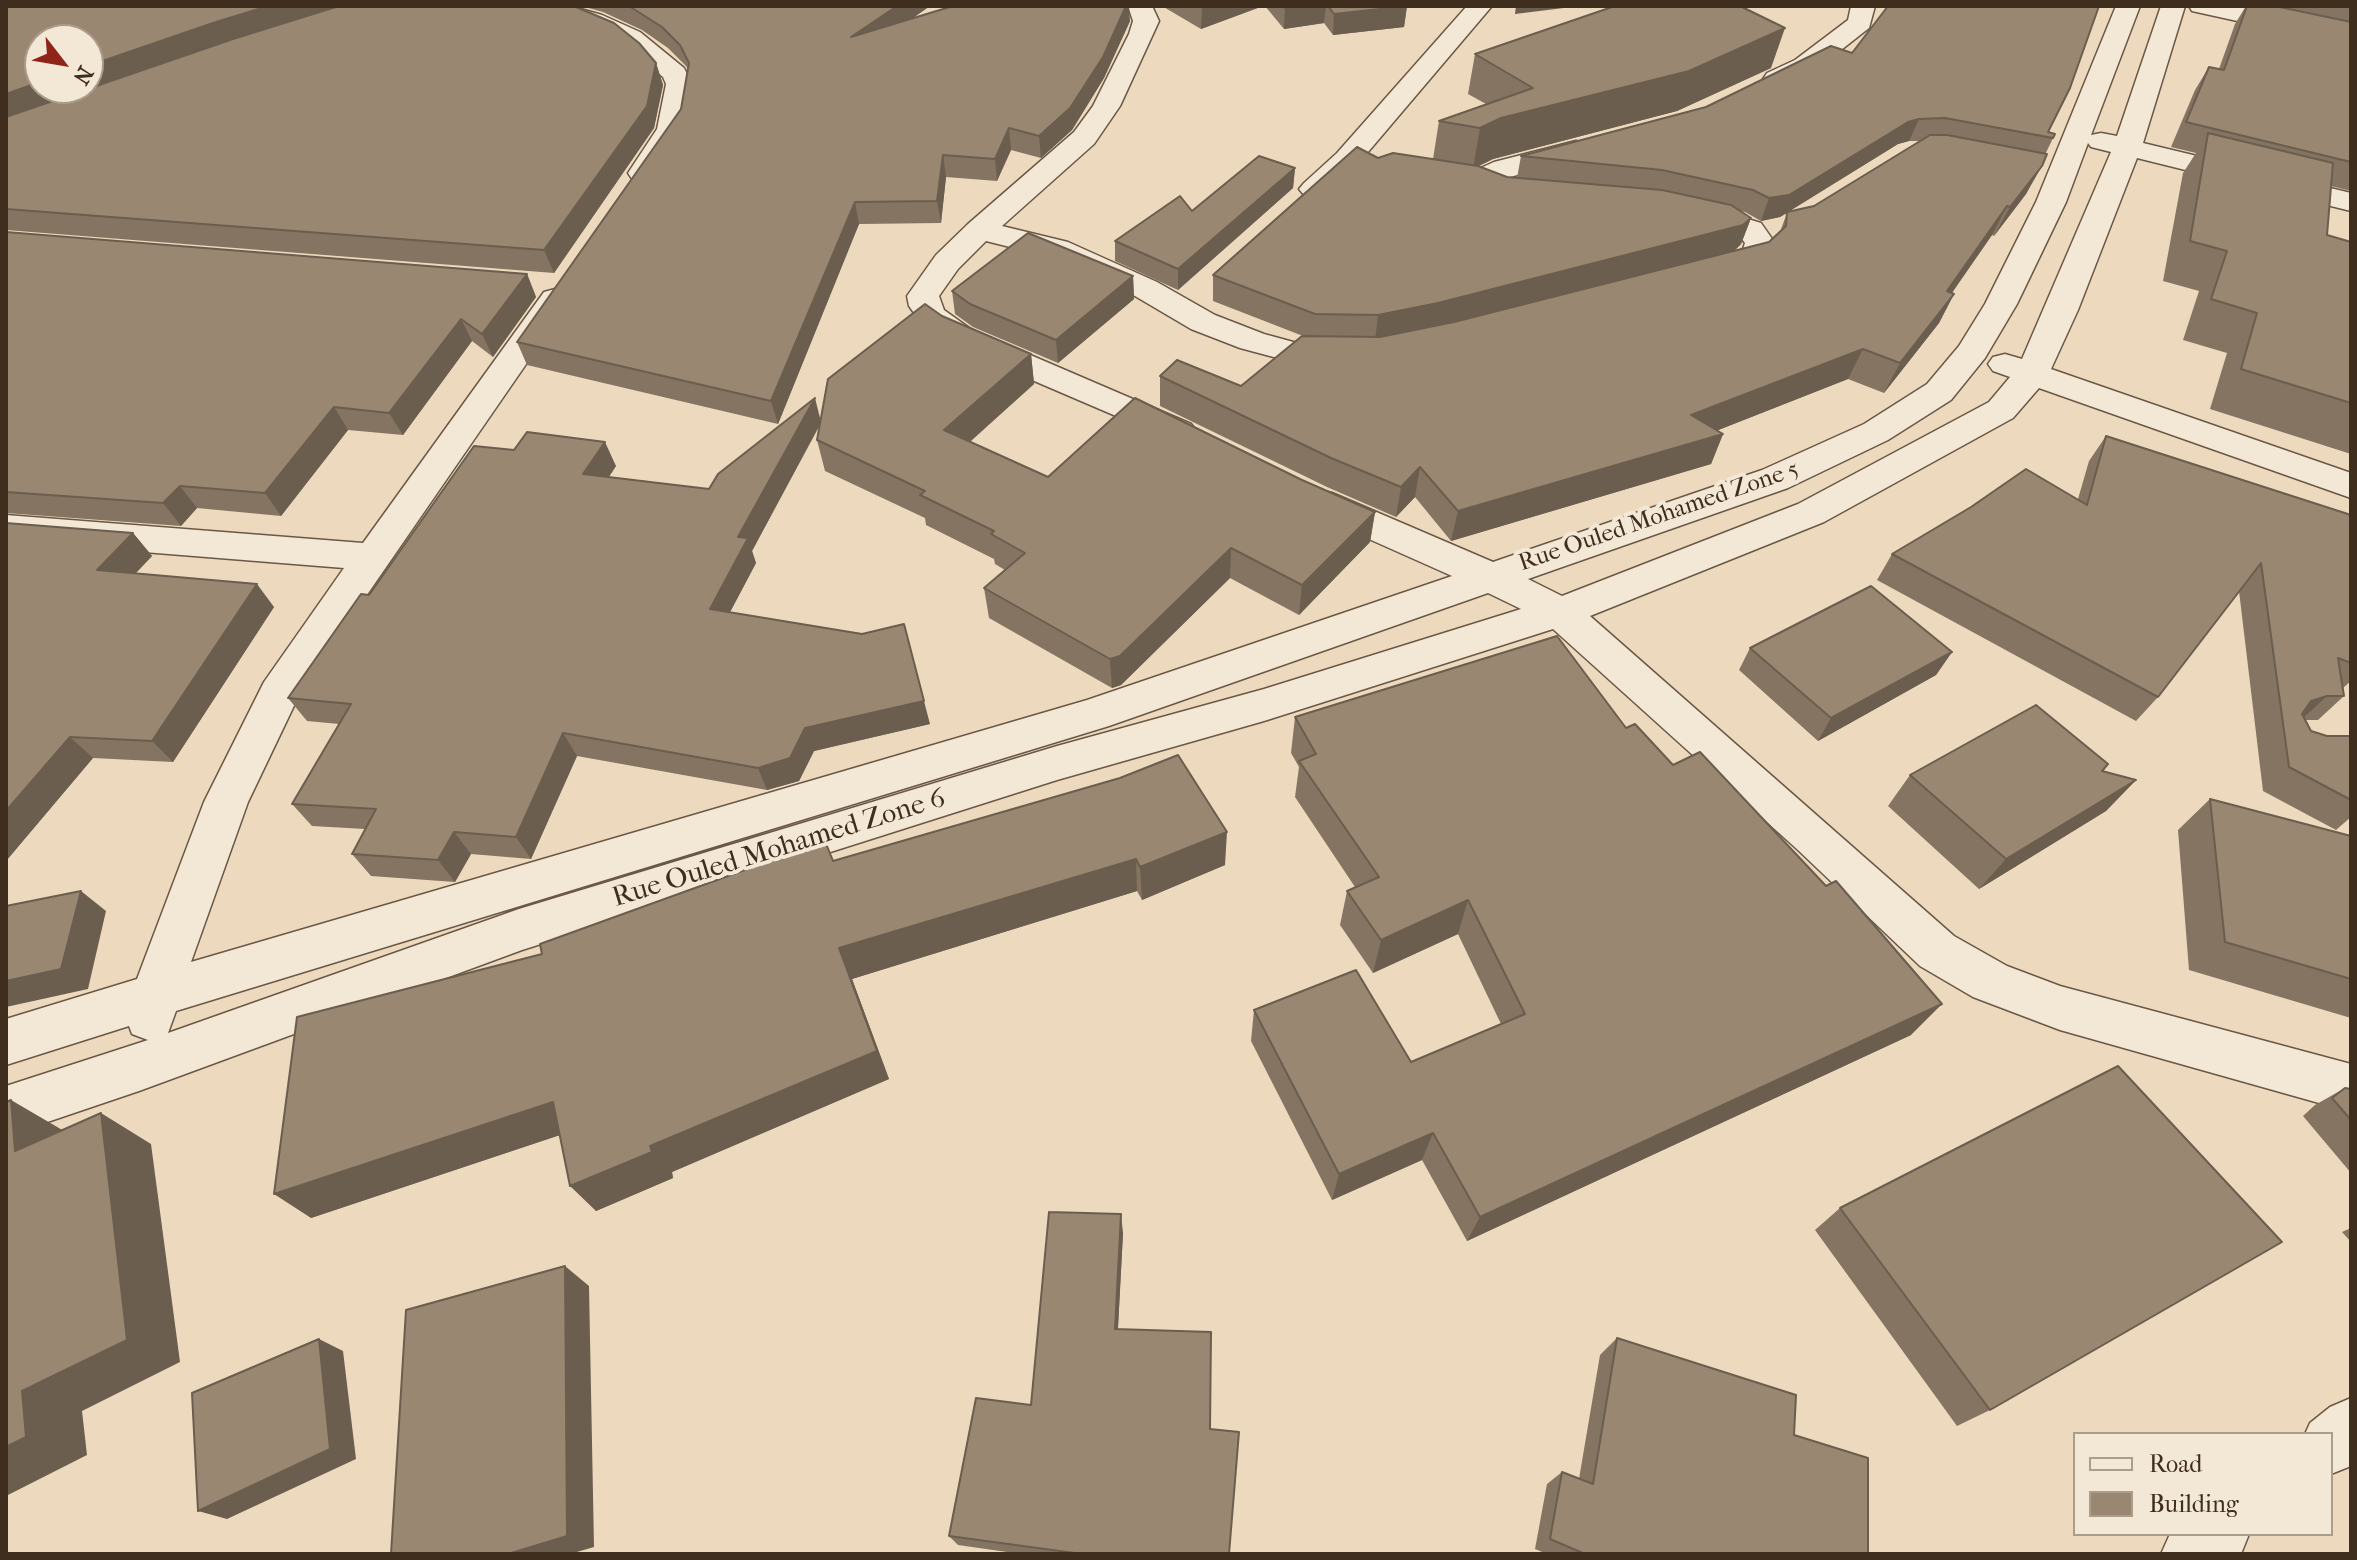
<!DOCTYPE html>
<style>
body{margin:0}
#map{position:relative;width:2357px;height:1560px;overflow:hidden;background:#eddabe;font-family:"IM FELL French Canon",serif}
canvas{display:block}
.frame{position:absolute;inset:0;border:8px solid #3f2d1e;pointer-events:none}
.legend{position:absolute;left:2073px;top:1432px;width:260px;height:104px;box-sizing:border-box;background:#f3e7d5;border:2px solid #ab9d8c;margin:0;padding:10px 14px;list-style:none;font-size:24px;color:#3f2d1e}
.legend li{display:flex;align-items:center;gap:16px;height:40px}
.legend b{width:40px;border:2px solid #ab9d8c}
.north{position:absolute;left:24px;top:24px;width:80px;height:80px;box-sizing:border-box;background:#f3e7d5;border:2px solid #ab9d8c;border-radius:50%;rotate:121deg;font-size:22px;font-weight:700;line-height:32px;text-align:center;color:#3f2d1e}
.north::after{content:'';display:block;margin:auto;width:28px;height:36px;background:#8f2418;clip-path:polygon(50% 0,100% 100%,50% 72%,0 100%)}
</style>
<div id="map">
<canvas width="2357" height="1560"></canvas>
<div class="frame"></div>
<ul class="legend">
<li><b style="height:10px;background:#f3e7d5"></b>Road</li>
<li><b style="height:22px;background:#998771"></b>Building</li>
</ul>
<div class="north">N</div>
</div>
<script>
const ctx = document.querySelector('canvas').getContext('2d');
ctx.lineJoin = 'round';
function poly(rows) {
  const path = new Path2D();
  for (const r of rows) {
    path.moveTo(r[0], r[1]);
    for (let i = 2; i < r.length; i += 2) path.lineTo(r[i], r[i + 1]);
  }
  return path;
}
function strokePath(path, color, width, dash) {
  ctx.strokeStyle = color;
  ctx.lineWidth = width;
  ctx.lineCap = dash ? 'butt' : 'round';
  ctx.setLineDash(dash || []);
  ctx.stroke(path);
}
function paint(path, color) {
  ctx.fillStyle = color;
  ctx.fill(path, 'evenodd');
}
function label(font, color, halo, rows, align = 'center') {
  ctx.font = font + ' "IM FELL French Canon",serif';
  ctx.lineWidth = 8;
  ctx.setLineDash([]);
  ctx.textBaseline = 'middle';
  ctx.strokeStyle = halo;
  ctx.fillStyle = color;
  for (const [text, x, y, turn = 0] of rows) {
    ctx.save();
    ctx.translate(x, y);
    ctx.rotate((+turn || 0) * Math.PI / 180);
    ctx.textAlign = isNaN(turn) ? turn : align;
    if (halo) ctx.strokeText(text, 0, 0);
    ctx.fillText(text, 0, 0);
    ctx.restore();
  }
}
const minor = poly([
 [530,6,570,6,602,15,640,32,684,68,692,84,685,129,652,179,642,182,632,179,628,173,657,129,666,84,663,77,622,42,584,25,533,11,530,6],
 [1128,6,1152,6,1159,21,1120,106,1094,144,1002,226,1068,242,1157,282,1215,315,1264,334,1297,343,1344,345,1356,348,1361,355,1356,362,1344,365,1296,363,1240,348,1191,329,1135,296,1046,256,986,241,958,269,939,296,944,310,972,330,1191,424,1197,432,1191,440,1179,443,948,344,922,324,909,306,907,296,936,255,968,224,1074,132,1093,106,1129,34,1133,21,1128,6],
 [1467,6,1492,6,1357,165,1324,195,1314,198,1304,195,1299,189,1304,183,1337,153,1467,6],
 [1851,6,1875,6,1869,28,1813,72,1785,85,1767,85,1763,79,1767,73,1795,60,1848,20,1851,6],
 [2116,6,2140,6,2091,135,2101,133,2117,136,2161,6,2185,6,2143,143,2351,193,2351,211,2137,158,2078,310,2051,369,2351,473,2351,498,2039,388,2013,418,1824,522,1590,616,1954,936,2007,966,2060,986,2351,1064,2351,1112,2060,1030,1973,997,1920,966,1798,850,1553,629,1264,721,1057,780,522,950,139,1091,6,1136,6,1086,148,1040,132,1034,129,1026,6,1065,6,1019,137,979,204,802,264,682,344,568,6,541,6,515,363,543,544,292,555,289,566,292,571,299,302,689,248,802,191,962,1087,700,1452,576,1306,511,1300,502,1306,493,1319,490,1332,493,1493,562,1762,470,1864,424,1927,384,1959,346,1985,304,2036,202,2116,6],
 [2088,143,2091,147,2111,152,2022,359,2005,354,1993,357,1988,364,1993,371,2010,377,1989,402,1798,504,1562,596,1528,579,1788,488,1888,440,1951,400,1985,358,2017,304,2066,202,2088,143],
 [1488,593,1521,609,1264,689,1057,746,519,909,168,1033,176,1011,1109,726,1488,593],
 [2189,6,2236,6,2351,30,2351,46,2201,13,2192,11,2189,6],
 [1576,141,1586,143,1590,149,1586,155,1500,180,1536,187,1541,193,1536,199,1526,202,1484,195,1468,182,1474,171,1494,162,1576,141],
 [1689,201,1761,223,1775,243,1773,253,1757,268,1710,280,1699,278,1694,271,1699,264,1735,254,1743,249,1745,243,1739,235,1729,230,1678,216,1674,210,1678,204,1689,201],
 [2351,1398,2351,1466,2331,1474,2331,1434,2305,1434,2310,1423,2330,1407,2351,1398],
 [2170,1534,2249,1534,2241,1554,2161,1554,2170,1534]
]);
const wall = poly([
 [6,6,656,63,663,85,654,128,554,273,6,230],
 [581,6,930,6,913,18,1130,21,1104,78,1072,130,1041,158,1011,150,997,181,946,177,941,223,859,224,778,424,527,365,517,342,681,109,688,69,686,66,668,48,642,30,603,12],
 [1162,6,1263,6,1201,29],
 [1265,6,1407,6,1404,27,1333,35,1324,23,1284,29],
 [1615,6,1744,6,1743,8,1771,68,1677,111,1493,159,1478,166,1507,177,1517,178,1521,156,1706,107,1831,46,2055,134,2026,194,1994,236,1992,235,1952,293,1954,294,1939,323,1884,393,1848,379,1716,431,1723,434,1711,464,1451,541,1415,497,1396,517,1327,487,1160,406,1160,376,1241,386,1303,336,1213,301,1213,275,1378,158,1433,159,1439,121,1486,104,1468,94,1475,54],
 [1909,141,1921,141,1814,206,1788,212,1898,144],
 [1740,211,1745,212,1761,221,1780,217,1787,213,1780,232,1769,242,1735,250,1741,244,1751,218],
 [2246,6,2351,6,2351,191,2331,186,2327,235,2351,242,2351,454,2210,409,2227,353,2183,340,2199,291,2163,281,2183,173,2196,153,2171,147,2195,90,2209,67,2219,69,2235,24],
 [1295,168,1293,188,1178,290,1115,261,1115,241,1192,211],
 [6,232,527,274,536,297,493,357,472,341,403,435,348,430,281,516,197,508,181,526,6,513],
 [1133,276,1134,299,1058,363,973,327,955,314,952,291],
 [942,316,1031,354,1034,384,970,442,1048,477,1302,480,1375,512,1370,542,1299,615,1230,578,1121,685,1112,688,989,618,984,588,1005,570,995,564,994,559,926,525,925,518,825,471,817,440,820,425,752,551,756,563,730,612,930,724,814,751,799,781,767,790,577,756,531,859,471,854,455,882,371,876,352,854,365,829,312,826,292,804,339,724,307,721,288,698,369,595,514,450,616,466,609,477,709,489,821,420],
 [2106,436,2351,515,2351,681,2343,688,2344,696,2318,720,2305,720,2311,731,2327,736,2351,736,2351,817,2336,830,2263,791,2239,591,2158,697,2136,721,1877,580,1892,554,2078,499,2089,461],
 [133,533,152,556,135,574,274,607,173,762,93,758,6,861],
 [1750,648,1952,652,1936,675,1818,741,1739,670],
 [1295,717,1626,728,1911,1035,1467,1241,1422,1160,1332,1200,1251,1041,1254,1010,1411,1062,1501,1024,1458,934,1373,973,1340,925,1347,891,1355,887,1295,797,1299,767,1291,753],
 [2102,771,2136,780,2106,811,1979,889,1888,806,1910,775],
 [1120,778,1225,865,1142,900,1137,891,852,979,889,1079,672,1172,673,1178,596,1211,560,1135,311,1218,542,954,833,861],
 [2210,799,2351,836,2351,1018,2189,970,2178,830],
 [2345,1088,2351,1089,2351,1173,2303,1116,2315,1105],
 [1840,1208,1990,1410,1957,1426,1815,1230],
 [2351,1228,2351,1242,2342,1232],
 [1123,1233,1118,1329,1229,1554,1021,1554,958,1545,949,1536,1031,1405],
 [1617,1338,1794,1435,1868,1554,1547,1554,1535,1549,1547,1484,1562,1472,1579,1479,1600,1355]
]);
const shadedWall = poly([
 [268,6,345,6,6,121,6,94,40,82,40,88,88,88,88,66,213,23],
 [897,6,930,6,855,58,851,37],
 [1126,6,1129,6,1130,21,1104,78,1072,130,1041,158,1039,136],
 [1207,6,1263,6,1201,29,1202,8],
 [1301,6,1326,6,1324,23,1284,29,1285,8],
 [1407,6,1404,27,1333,35,1334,14],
 [1516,6,1580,6,1515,14],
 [1785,28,1771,68,1677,111,1493,159,1473,169,1480,128,1501,118],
 [656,63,663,85,654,128,554,273,544,250],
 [1919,119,1909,141,1898,144,1780,217,1761,221,1769,198,1908,122],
 [1009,128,1011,150,997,181,995,159],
 [943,155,946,177,941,223,937,201],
 [2042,166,2026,194,1994,236,2010,207],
 [1295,168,1293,188,1178,290,1178,269],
 [855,202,859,224,778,424,771,401],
 [2007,206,1992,235,1932,321,1947,291],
 [1751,218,1741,244,1734,251,1433,329,1375,341,1378,315],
 [527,274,536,297,493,357,482,334],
 [1133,276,1134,299,1058,363,1056,340],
 [1954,294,1939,323,1884,393,1900,363],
 [461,319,472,341,403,435,389,413],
 [1863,349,1848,379,1680,445,1691,415],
 [1031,354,1034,384,949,460,944,430],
 [815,398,821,422,752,551,756,563,719,633,710,609,738,537],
 [334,407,348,430,281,516,265,493],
 [1723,434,1711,464,1451,541,1458,511],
 [605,442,616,466,594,498,583,474],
 [1420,467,1415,497,1396,517,1401,487],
 [180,486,197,508,181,526,163,503],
 [1375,512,1370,542,1299,615,1302,585],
 [133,533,152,556,117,593,97,570],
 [1231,548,1230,578,1121,685,1112,688,1110,659],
 [257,584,274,607,173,762,152,741],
 [1952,652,1936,675,1818,741,1831,718],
 [2327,696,2301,720,2285,725,2311,701],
 [924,701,930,724,814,751,799,781,767,790,758,768,805,728],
 [563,733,577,756,531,859,516,837],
 [70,737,93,758,6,861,6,811],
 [2136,780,2106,811,1979,889,2006,859],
 [454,832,471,854,455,882,438,860],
 [1227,832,1225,865,1142,900,1140,867],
 [1136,859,1137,891,852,979,889,1079,672,1172,673,1178,596,1211,570,1186,839,948],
 [81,891,106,911,88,989,6,1007,6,981],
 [1468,900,1458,934,1373,973,1381,940],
 [1942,1004,1911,1035,1467,1241,1480,1217],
 [11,1100,64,1131,15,1151],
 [553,1102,578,1129,311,1218,274,1194],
 [101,1113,151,1144,180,1362,82,1411,87,1455,6,1496,6,1447],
 [1433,1133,1422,1160,1332,1200,1339,1174],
 [1121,1214,1123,1233,1117,1345,1115,1329],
 [565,1266,589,1286,594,1547,570,1554,508,1554],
 [319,1339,343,1351,356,1459,227,1519,198,1511]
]);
const building = poly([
 [6,6,268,6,213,23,88,66,88,40,40,40,40,82,6,94,6,6],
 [339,6,576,7,614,23,639,43,656,63,647,106,544,250,6,209,6,117,233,39,339,6],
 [629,6,897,6,851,37,953,6,1126,6,1103,57,1070,108,1039,136,1009,128,995,159,943,155,937,201,855,202,771,401,517,342,681,109,689,63,680,45,662,27,629,6],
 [1283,6,1301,6,1285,8,1283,6],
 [1328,6,1407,6,1334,14,1328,6],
 [1615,6,1740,6,1785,28,1689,71,1501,118,1480,128,1439,121,1533,88,1475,54,1615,6],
 [1888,6,2099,6,2070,88,2048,132,2055,134,2053,138,1945,118,1919,119,1908,122,1789,195,1769,198,1753,190,1662,170,1521,156,1706,107,1831,46,1852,53,1888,6],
 [2247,6,2275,6,2351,22,2351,162,2186,122,2209,67,2224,70,2247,6],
 [2208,133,2333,163,2327,235,2351,242,2351,403,2241,369,2257,313,2211,299,2227,251,2190,241,2208,133],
 [1930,135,1947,135,2047,154,2042,166,2010,207,2007,206,1947,291,1954,294,1900,363,1863,349,1691,415,1723,434,1458,511,1420,467,1401,487,1331,458,1160,376,1177,360,1241,386,1302,336,1380,337,1454,322,1769,242,1786,226,1787,212,1814,206,1930,135],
 [1357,147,1378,158,1393,153,1478,166,1507,177,1662,190,1731,205,1751,218,1743,225,1438,303,1378,315,1315,314,1213,275,1357,147],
 [1259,156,1295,168,1178,269,1115,241,1180,196,1192,211,1259,156],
 [6,232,527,274,482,334,461,319,389,413,334,407,265,493,180,486,163,503,6,492,6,232],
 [1028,233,1133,276,1056,340,970,304,952,291,1028,233],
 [925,304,942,316,1031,354,944,430,1048,477,1135,398,1302,480,1375,512,1302,585,1231,548,1120,656,1110,659,984,588,1025,553,991,534,994,531,920,495,925,491,817,440,828,379,925,304],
 [815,398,738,537,748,538,710,609,862,634,904,624,924,701,805,728,790,758,758,768,563,733,516,837,454,832,438,860,352,854,376,809,292,804,351,704,288,698,361,594,369,595,474,446,514,450,527,432,605,442,583,474,709,489,718,474,815,398],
 [2106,436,2351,515,2351,663,2338,658,2344,696,2327,696,2311,701,2302,714,2311,731,2327,736,2351,736,2351,800,2289,767,2261,563,2158,697,1892,554,1971,507,2026,469,2087,505,2106,436],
 [6,523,133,533,97,570,257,584,152,741,70,737,6,811,6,523],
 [1871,586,1952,652,1831,718,1750,648,1871,586],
 [1557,636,1626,728,1635,724,1673,765,1700,752,1826,886,1836,881,1942,1004,1480,1217,1433,1133,1339,1174,1254,1010,1356,970,1411,1062,1525,1014,1468,900,1381,940,1347,891,1379,877,1299,761,1316,754,1295,717,1557,636],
 [2036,705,2108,764,2102,771,2136,780,2006,859,1910,775,2036,705],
 [1178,755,1227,832,1140,867,1136,859,839,948,877,1051,650,1146,652,1152,570,1186,553,1102,274,1194,297,1017,542,954,540,944,825,841,833,861,1120,778,1178,755],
 [2210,799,2351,836,2351,979,2225,942,2210,799],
 [81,891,61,969,6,981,6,906,81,891],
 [2118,1066,2282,1242,1990,1410,1840,1208,2118,1066],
 [2345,1088,2351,1089,2351,1120,2332,1098,2345,1088],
 [11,1100,15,1151,101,1113,127,1340,22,1391,26,1437,6,1447,6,1102,11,1100],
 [1049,1212,1121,1214,1115,1329,1211,1332,1210,1429,1239,1432,1229,1554,1082,1554,949,1536,976,1398,1031,1405,1049,1212],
 [565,1266,567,1536,508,1554,391,1554,406,1310,565,1266],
 [1617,1338,1796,1395,1794,1435,1868,1458,1868,1554,1585,1554,1550,1539,1562,1472,1593,1484,1617,1338],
 [319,1339,330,1449,198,1511,192,1393,319,1339]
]);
const farStreetnames = [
 ["Rue Ouled Mohamed Zone 5",1659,517,-19]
];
const streetNames = [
 ["Rue Ouled Mohamed Zone 6",779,849,-17]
];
strokePath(minor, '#6a5846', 3);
paint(minor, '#f3e7d5');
paint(wall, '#847461');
paint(shadedWall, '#6b5e4f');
paint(building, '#998771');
strokePath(building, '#6b5e4f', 2);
label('24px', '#3f2d1e', '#f3e7d5', farStreetnames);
label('28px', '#3f2d1e', '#f3e7d5', streetNames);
</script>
